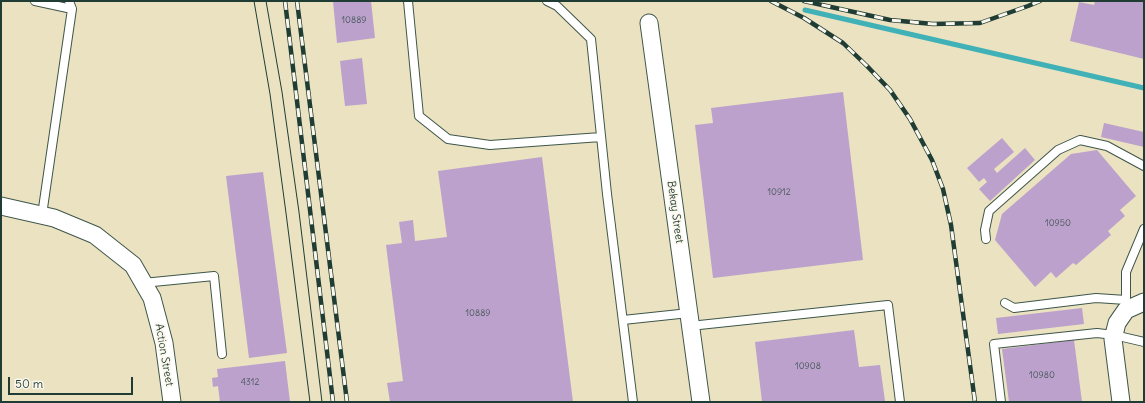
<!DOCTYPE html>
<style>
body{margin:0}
#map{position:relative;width:1145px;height:403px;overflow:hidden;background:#ebe2c1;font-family:Delius,sans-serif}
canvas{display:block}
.frame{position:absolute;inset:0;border:2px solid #1f3d34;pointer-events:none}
.scale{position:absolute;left:8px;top:377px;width:125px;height:18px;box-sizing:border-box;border:2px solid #1f3d34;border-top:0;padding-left:5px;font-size:12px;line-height:14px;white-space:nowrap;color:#1f3d34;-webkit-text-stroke:3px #fbf7ec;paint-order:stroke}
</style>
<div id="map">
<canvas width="1145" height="403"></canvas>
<div class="frame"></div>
<div class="scale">50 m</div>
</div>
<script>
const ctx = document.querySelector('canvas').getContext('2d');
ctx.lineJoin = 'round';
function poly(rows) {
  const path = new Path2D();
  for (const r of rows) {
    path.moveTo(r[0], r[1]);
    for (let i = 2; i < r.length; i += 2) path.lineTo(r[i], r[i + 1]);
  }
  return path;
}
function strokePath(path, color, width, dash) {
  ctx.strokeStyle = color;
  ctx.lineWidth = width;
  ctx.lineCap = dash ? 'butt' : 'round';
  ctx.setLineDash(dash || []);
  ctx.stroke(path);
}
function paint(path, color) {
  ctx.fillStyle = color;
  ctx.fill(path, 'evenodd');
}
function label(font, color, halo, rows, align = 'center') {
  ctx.font = font + ' Delius,sans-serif';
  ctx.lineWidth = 3.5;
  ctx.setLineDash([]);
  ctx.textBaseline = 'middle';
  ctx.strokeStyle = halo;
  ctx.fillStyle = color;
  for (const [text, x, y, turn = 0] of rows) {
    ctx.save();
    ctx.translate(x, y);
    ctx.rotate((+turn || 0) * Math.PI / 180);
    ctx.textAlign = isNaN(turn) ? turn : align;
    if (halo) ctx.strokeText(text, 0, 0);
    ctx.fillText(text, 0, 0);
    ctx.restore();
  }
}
const stream = poly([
 [805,10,1144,88]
]);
const building = poly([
 [333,1,371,1,375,38,337,43],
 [1095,1,1144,1,1144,59,1070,41,1079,2,1094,5],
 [362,58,367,104,345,106,340,61],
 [843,92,863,260,713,278,695,125,713,123,711,108],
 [1104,123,1144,132,1144,147,1101,137],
 [1002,138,1014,152,994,169,997,173,1025,148,1035,160,990,201,979,189,987,182,984,178,979,182,967,168],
 [1097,150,1136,196,1120,210,1125,216,1108,231,1111,235,1076,265,1073,263,1056,278,1051,272,1035,287,995,240,1002,214,1071,154],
 [542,157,573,402,390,402,387,383,403,381,386,245,402,243,399,222,413,220,415,241,447,237,438,171],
 [263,172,287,353,249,358,226,176],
 [1082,308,1084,324,998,334,996,318],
 [854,330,859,367,880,365,885,401,873,402,762,402,755,342],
 [1074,340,1082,402,1009,402,1002,349],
 [285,361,290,402,220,402,218,386,213,387,212,378,218,377,217,369]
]);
const service = poly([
 [35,1,72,9],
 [408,1,419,116,448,139,490,145,601,137],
 [547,1,557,6,591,39,607,194,633,402],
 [42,215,72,9,69,1],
 [986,239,985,230,989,211,1058,150,1080,140,1107,146,1144,166],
 [143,283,214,276,222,354],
 [1005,303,1014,308,1096,298,1126,300],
 [1126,305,1126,272,1144,229],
 [623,320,689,313],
 [690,326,888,305,900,402],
 [1001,402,994,344,1097,333,1114,335,1144,342]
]);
const minor = poly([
 [649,23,701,402],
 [1,206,54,218,95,235,133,265,152,298,164,343,172,402],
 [1121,402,1113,339,1117,323,1126,310,1144,302]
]);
const tram = poly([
 [254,1,270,94,286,213,310,402],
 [266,1,282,92,299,212,322,402]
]);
const rail = poly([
 [285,1,333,402],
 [297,1,347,402],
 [771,1,804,18,843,43,867,66,890,90,910,119,932,160,943,189,951,225,975,402],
 [804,1,890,20,933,24,980,23,1028,6,1040,1]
]);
const numberNames = [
 ["10889",354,20],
 ["10912",779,192],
 ["10950",1058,223],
 ["10889",478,313],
 ["10908",808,366],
 ["10980",1042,375],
 ["4312",250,382]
];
const streetNames = [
 ["Bekay Street",675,212,82],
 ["Action Street",164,355,80]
];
strokePath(stream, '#40b1b6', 5);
paint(building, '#bba1cb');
strokePath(service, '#3e5649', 10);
strokePath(minor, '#3e5649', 19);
strokePath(service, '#fff', 8);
strokePath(minor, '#fff', 17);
strokePath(tram, '#1f3d34', 1);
strokePath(rail, '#1f3d34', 4.5);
strokePath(rail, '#fbf7ec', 3, [9]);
label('9px', '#46565a', null, numberNames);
label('11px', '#1f3d34', '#fbf7ec', streetNames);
</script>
